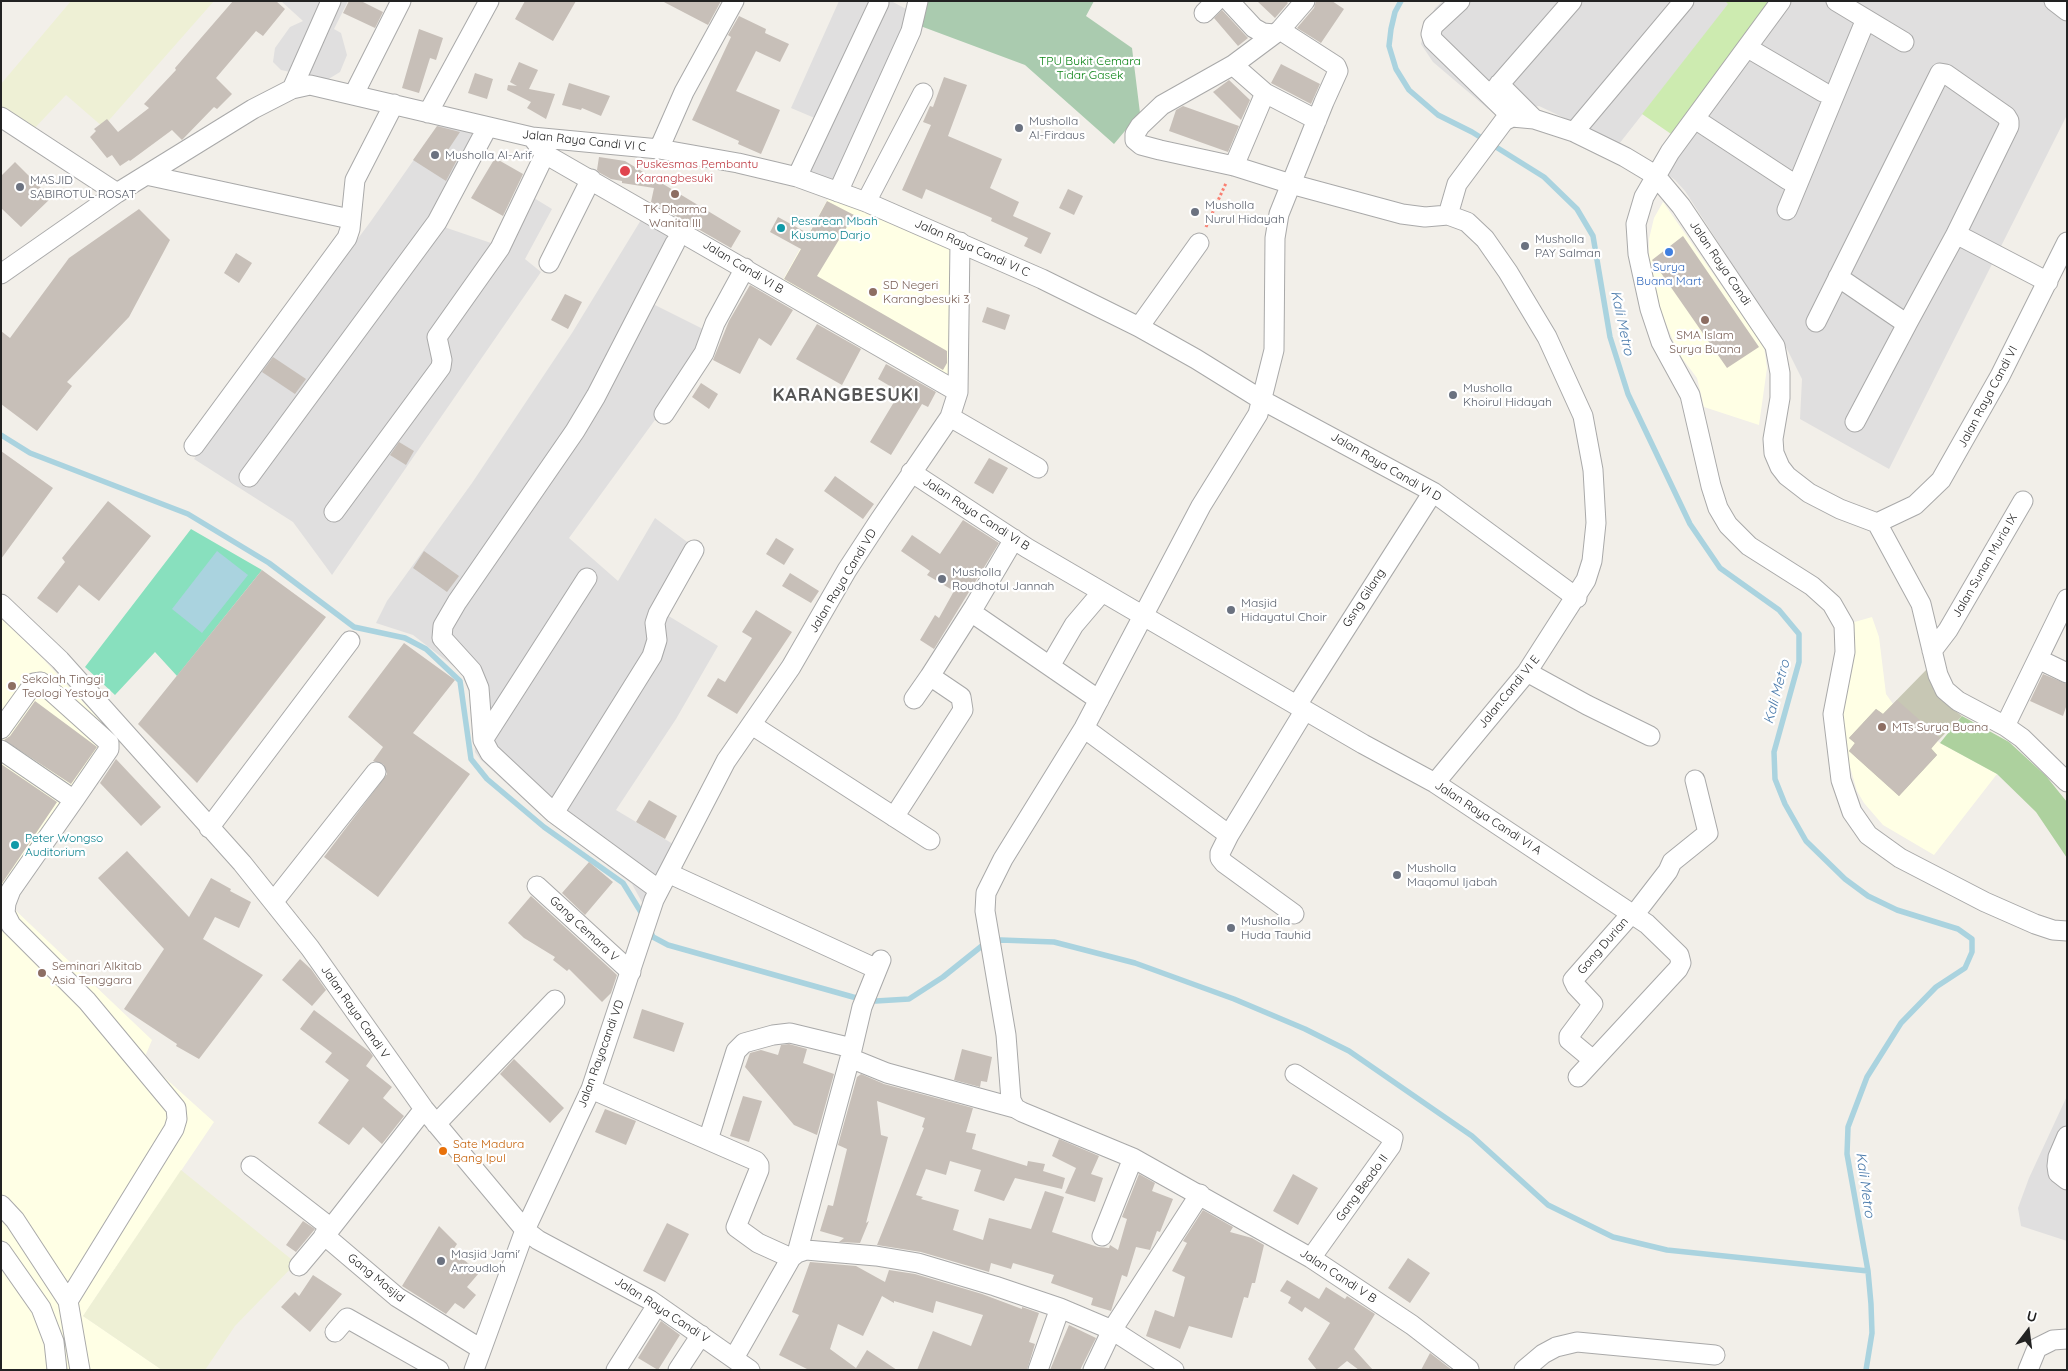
<!DOCTYPE html>
<style>
body{margin:0}
#map{position:relative;width:2068px;height:1371px;overflow:hidden;background:#f2efe9;font-family:Quicksand,sans-serif}
canvas{display:block}
.frame{position:absolute;inset:0;border:2px solid #222;pointer-events:none}
.north{position:absolute;left:2003px;top:1306px;width:50px;height:50px;-webkit-text-stroke:4px #fff;paint-order:stroke;rotate:15deg;font-size:14px;font-weight:700;line-height:20px;text-align:center;color:#222}
.north::after{content:'';display:block;margin:auto;width:18px;height:22px;background:#222;clip-path:polygon(50% 0,100% 100%,50% 72%,0 100%)}
</style>
<div id="map">
<canvas width="2068" height="1371"></canvas>
<div class="frame"></div>
<div class="north">U</div>
</div>
<script>
const ctx = document.querySelector('canvas').getContext('2d');
ctx.lineJoin = 'round';
function paint(path, color) {
  ctx.fillStyle = color;
  ctx.fill(path, 'evenodd');
}
function poly(rows) {
  const path = new Path2D();
  for (const r of rows) {
    path.moveTo(r[0], r[1]);
    for (let i = 2; i < r.length; i += 2) path.lineTo(r[i], r[i + 1]);
  }
  return path;
}
function strokePath(path, color, width, dash) {
  ctx.strokeStyle = color;
  ctx.lineWidth = width;
  ctx.lineCap = dash ? 'butt' : 'round';
  ctx.setLineDash(dash || []);
  ctx.stroke(path);
}
function label(font, color, halo, rows, align = 'center') {
  ctx.font = font + ' Quicksand,sans-serif';
  ctx.lineWidth = 4.5;
  ctx.setLineDash([]);
  ctx.textBaseline = 'middle';
  ctx.strokeStyle = halo;
  ctx.fillStyle = color;
  for (const [text, x, y, turn = 0] of rows) {
    ctx.save();
    ctx.translate(x, y);
    ctx.rotate((+turn || 0) * Math.PI / 180);
    ctx.textAlign = isNaN(turn) ? turn : align;
    if (halo) ctx.strokeText(text, 0, 0);
    ctx.fillText(text, 0, 0);
    ctx.restore();
  }
}
const residential = poly([
 [281,1,348,1,334,29,341,33,347,55,340,72,327,80,281,70,273,62,275,48,290,27,303,21],
 [839,1,891,1,910,11,836,182,793,169,817,119,791,108],
 [1443,1,1725,1,1729,4,1619,144,1539,106,1493,113,1433,62,1421,44,1425,28,1435,8],
 [1772,1,2067,1,2067,115,1889,469,1800,419,1802,379,1787,349,1685,191,1675,180,1653,164],
 [441,121,495,136,444,227,494,244,534,198,552,209,525,259,541,272,332,575,293,522,194,459,371,221],
 [644,215,688,241,651,303,709,332,660,413,569,538,618,581,655,518,702,553,667,615,718,646,676,719,616,810,673,844,643,904,632,884,544,818,480,759,475,752,472,699,461,672,413,635,376,623,387,601,472,483,572,333],
 [2067,1096,2067,1241,2021,1226,2018,1208,2029,1178]
]);
const education = poly([
 [830,195,951,249,950,379,780,285],
 [1663,202,1764,347,1767,368,1759,425,1704,407,1697,378,1679,354,1672,338,1657,302,1649,266,1649,239,1654,218],
 [1872,617,1879,637,1886,694,1893,704,1940,743,1997,774,1934,855,1883,825,1864,803,1857,791,1843,743,1842,712,1854,660,1855,641,1851,623],
 [1,618,44,660,120,742,11,906,152,1040,144,1059,214,1122,83,1316,162,1370,1,1370]
]);
const construction = poly([
 [1929,667,1934,691,1946,704,1962,716,1931,748,1937,755,1899,796,1849,751,1855,743,1849,738,1876,709,1883,714]
]);
const farmland = poly([
 [71,1,214,1,103,127,66,95,30,133,1,113,1,84],
 [181,1170,296,1263,235,1326,205,1370,162,1370,83,1316]
]);
const grass = poly([
 [1725,1,1772,1,1674,136,1642,114,1728,4]
]);
const forest = poly([
 [1962,716,2009,742,2046,776,2067,802,2067,858,2036,812,1997,774,1940,743]
]);
const cemetery = poly([
 [922,1,1094,1,1086,16,1132,48,1140,113,1114,144,1025,65,915,24]
]);
const pitch = poly([
 [191,529,262,570,177,676,155,652,115,695,85,667]
]);
const water = poly([
 [217,551,248,575,202,633,172,609]
]);
const stream = poly([
 [1401,1,1395,12,1391,29,1389,46,1396,69,1409,90,1438,115,1472,132,1544,177,1577,209,1593,236,1610,337,1628,394,1690,524,1720,568,1779,610,1799,634,1799,662,1774,752,1775,779,1785,804,1806,841,1845,879,1868,896,1897,910,1958,929,1972,939,1972,952,1965,968,1936,987,1901,1023,1867,1077,1848,1127,1847,1154,1868,1271,1871,1304,1872,1333,1866,1370],
 [1,435,30,453,188,514,269,563,354,627,405,638,426,649,460,681,471,759,487,779,544,827,623,883,644,917],
 [650,930,653,937,668,945,853,997,876,1001,909,999,943,977,983,945,1001,940,1054,942,1135,963,1234,999,1305,1029,1349,1051,1472,1136,1548,1205,1613,1237,1667,1250,1868,1271]
]);
const building = poly([
 [233,1,276,1,285,9,263,36,256,31,216,78,232,94,217,109,214,107,182,140,172,130,130,161,129,160,120,166,112,155,107,158,90,137,96,131,94,129,107,119,118,132,149,108,144,104,176,70,175,68],
 [349,1,361,1,383,12,375,28,343,13],
 [525,1,576,1,553,41,515,19],
 [662,1,721,1,708,25],
 [1257,1,1286,1,1288,3,1275,18],
 [1316,1,1332,1,1344,9,1321,43,1297,28,1314,8],
 [1222,10,1248,38,1238,46,1214,18],
 [739,16,766,29,765,33,789,44,780,62,756,51,736,91,780,110,761,154,738,144,739,141,692,120,731,37,728,35],
 [419,29,443,38,436,60,430,58,419,93,402,88],
 [519,62,538,70,529,89,555,94,546,119,527,108,531,102,507,90,508,85,517,86,510,82],
 [1281,64,1320,84,1311,104,1271,83],
 [475,73,493,79,487,99,468,93],
 [944,77,967,85,948,136,1002,159,990,188,1019,202,1013,216,1051,233,1041,254,1024,246,1028,238,991,221,992,218,926,189,922,199,902,190,931,125,923,122,930,106,933,107],
 [1229,80,1250,100,1241,120,1213,92],
 [569,83,610,96,601,116,582,108,581,110,562,105],
 [1183,106,1239,126,1228,152,1169,131,1176,110],
 [437,126,460,132,448,150,458,158,446,181,413,160],
 [599,157,625,161,741,231,731,248,651,202,654,188,622,183,622,181,611,179,600,173,597,170],
 [495,158,523,174,503,216,471,198],
 [15,162,51,198,21,227,1,208,1,176],
 [1068,189,1083,196,1074,215,1059,208],
 [827,201,854,215,817,276,947,351,947,363,943,370,784,279,801,249,770,232,778,217,809,234],
 [139,209,170,240,129,317,67,382,72,386,37,431,1,404,1,331,10,338,69,258],
 [1683,236,1759,347,1727,368,1652,260],
 [236,253,252,263,239,283,224,273],
 [750,285,793,310,771,346,759,338,740,374,713,360,729,321],
 [565,294,582,302,568,329,551,320],
 [987,307,1010,315,1005,330,982,322],
 [817,324,861,349,842,385,796,359],
 [273,357,306,379,295,394,262,372],
 [886,364,936,392,928,407,922,404,891,455,870,442,900,392,878,379],
 [701,383,718,394,709,409,692,397],
 [399,442,414,451,406,465,390,455],
 [1,451,53,488,1,559],
 [989,458,1008,468,993,494,974,483],
 [835,476,874,504,863,519,824,491],
 [108,501,151,536,99,601,79,585,57,613,37,598,65,562,62,558],
 [963,520,999,543,934,649,920,640,935,615,939,618,954,591,927,575,930,571,901,551,912,535,940,554],
 [776,538,794,549,784,565,766,554],
 [424,551,459,576,447,592,413,568],
 [262,570,326,617,197,783,138,724],
 [790,573,819,591,811,603,782,586],
 [756,610,792,632,737,714,707,696,718,678,725,682,752,638,742,632],
 [404,643,455,680,413,733,470,774,378,897,324,857,387,774,383,764,373,761,383,747,348,717],
 [2043,674,2067,684,2067,704,2063,716,2030,701],
 [1897,700,1940,738,1931,749,1937,755,1899,796,1849,751,1855,743,1849,738,1876,709,1883,714],
 [35,701,97,747,71,784,4,740,10,736],
 [116,759,161,807,141,826,100,783],
 [1,764,57,802,1,885],
 [649,800,677,816,665,839,636,822],
 [127,851,189,917,211,878,231,889,230,891,251,902,239,928,215,917,203,939,263,975,199,1059,176,1046,177,1044,124,1009,164,949,98,878],
 [589,862,613,882,585,915,562,893],
 [531,896,617,975,611,993,602,1002,569,969,567,971,553,960,555,957,524,938,508,923],
 [300,959,311,969,326,990,312,1006,282,980],
 [642,1009,684,1023,674,1052,633,1038],
 [314,1010,370,1052,373,1056,366,1066,392,1087,383,1098,404,1116,382,1144,363,1127,349,1145,318,1123,349,1080,325,1062,332,1053,300,1029],
 [789,1044,807,1049,803,1063,834,1074,817,1135,794,1125,745,1067,750,1053,761,1050,778,1055,781,1045],
 [962,1049,992,1057,987,1082,981,1081,980,1087,954,1080],
 [514,1059,564,1108,550,1123,500,1074],
 [861,1074,884,1084,973,1108,966,1132,976,1134,972,1149,1027,1166,1028,1161,1045,1164,1043,1171,1065,1178,1062,1189,1015,1178,1004,1201,974,1191,981,1170,950,1161,946,1175,926,1169,916,1195,923,1197,921,1199,959,1210,953,1230,983,1240,989,1218,1031,1229,1045,1191,1064,1197,1052,1232,1098,1247,1109,1248,1110,1245,1118,1250,1127,1219,1122,1217,1139,1174,1155,1183,1152,1191,1173,1199,1160,1232,1157,1231,1150,1250,1136,1247,1127,1277,1122,1275,1111,1311,1091,1305,1093,1298,1051,1283,1054,1275,1013,1263,1011,1269,991,1263,989,1272,921,1252,877,1245,924,1128,922,1127,925,1118,877,1101,881,1135,888,1137,866,1223,869,1221,860,1243,839,1242,844,1238,820,1231,828,1205,833,1206,847,1149,838,1145,857,1077],
 [743,1096,762,1101,749,1142,730,1136],
 [605,1109,636,1121,626,1145,595,1132],
 [1059,1139,1099,1156,1091,1174,1103,1178,1095,1202,1065,1193,1076,1168,1052,1156],
 [1293,1174,1318,1188,1298,1225,1273,1211],
 [1203,1210,1233,1227,1230,1232,1252,1238,1264,1245,1255,1283,1252,1283,1248,1298,1244,1297,1232,1338,1189,1326,1180,1349,1146,1336,1155,1310,1174,1317,1185,1277,1172,1271,1187,1243,1183,1241],
 [303,1221,315,1229,296,1252,286,1245],
 [667,1223,689,1234,665,1282,643,1271],
 [439,1226,457,1244,453,1250,479,1273,467,1287,476,1295,464,1309,455,1303,446,1314,402,1286],
 [1408,1258,1430,1273,1410,1303,1388,1288],
 [810,1262,856,1266,885,1282,889,1270,915,1274,982,1294,1022,1309,1022,1307,1039,1313,1029,1342,1035,1344,1027,1370,917,1370,933,1331,971,1346,983,1315,936,1301,933,1313,894,1301,894,1303,882,1296,863,1336,838,1324,830,1349,856,1368,867,1350,897,1370,809,1370,779,1355,799,1315,792,1312],
 [313,1275,342,1294,310,1332,281,1307,295,1292,299,1296],
 [1287,1280,1319,1299,1326,1287,1345,1299,1347,1296,1375,1314,1354,1349,1373,1370,1359,1370,1347,1361,1336,1370,1317,1370,1308,1359,1330,1323,1305,1307,1302,1312,1288,1303,1291,1297,1280,1291],
 [661,1321,680,1335,658,1370,638,1358],
 [1069,1325,1096,1338,1080,1370,1050,1370],
 [1430,1353,1452,1370,1421,1370]
]);
const path = poly([
 [1206,227,1226,183]
]);
const minor = poly([
 [1229,1,1254,28,1263,33,1274,34],
 [1460,1,1433,26,1431,34,1433,40,1512,117],
 [1781,1,1670,152,1644,197,1636,224,1638,254,1650,309,1661,342,1690,395,1711,486,1718,508,1728,525,1749,546,1812,586,1832,604,1844,625,1845,652,1833,714,1841,780,1852,812,1868,835,1900,858,1985,902,2035,924,2053,930,2067,931],
 [1836,1,1904,42],
 [2054,1,2067,11],
 [1204,13,1216,1],
 [1280,30,1305,1],
 [1748,48,1823,92],
 [1233,65,1265,93,1317,120],
 [1499,84,1534,119],
 [292,89,331,1],
 [354,94,401,1],
 [1490,95,1572,1],
 [428,113,489,1],
 [1,117,117,193],
 [1695,119,1788,180],
 [1574,132,1684,1],
 [532,137,545,154,958,392],
 [659,149,684,92,734,1],
 [1234,166,1265,93],
 [146,175,350,219],
 [797,177,879,3],
 [838,192,911,31,918,1],
 [866,202,923,93],
 [1787,210,1866,19],
 [1448,215,1457,184,1504,121,1512,117,1534,119,1574,132,1625,157,1655,175,1681,206,1775,346,1780,373,1780,398,1773,439,1774,453,1780,467,1787,476,1809,493,1840,509,1877,523],
 [549,263,591,179],
 [1,274,117,193,253,109,292,89,310,85,532,137,659,149,738,163,797,177,866,202,1042,279,1139,327,1196,359,1262,400,1433,492,1577,598],
 [1838,277,1907,324,1956,234],
 [1816,322,1940,73,1946,74,2006,116,2009,121,2009,126,1956,234,2048,282],
 [1139,327,1199,243],
 [664,414,704,353,715,323,745,268],
 [950,417,1038,468],
 [1855,422,1907,324],
 [194,446,347,238,350,229,355,180,394,104],
 [911,472,1027,548,1363,744,1435,783,1647,924,1679,955,1681,963,1678,969,1578,1077],
 [249,477,437,222,487,128],
 [334,512,441,367,442,360,437,337,500,248,545,154],
 [1877,523,1915,505,1941,480,2000,376,2067,242],
 [1877,523,1921,604,1938,675,1945,690,1958,701,2005,726,2022,738,2067,782],
 [1,604,60,660,242,863,310,948,424,1109,525,1230,538,1240,650,1300,750,1370],
 [971,612,1099,700],
 [1932,651,1948,630,2023,501],
 [2038,659,2067,673],
 [1050,666,1074,625,1102,592],
 [1527,672,1587,705,1650,736],
 [914,699,930,676],
 [1297,705,1433,492],
 [752,725,930,840],
 [2005,726,2067,599],
 [1084,728,1229,835,1220,853,1220,858,1224,863,1294,914],
 [1,729,34,683,41,682,109,743,109,749,74,800],
 [483,740,587,578],
 [1,750,74,800,11,890,6,903,5,913,11,925,87,1001,176,1108,177,1119,174,1129,68,1301],
 [1435,783,1527,672,1586,580,1592,561,1596,523,1593,470,1583,416,1547,337,1508,272,1485,239,1467,222,1448,215,1425,217,1402,214,1291,184,1234,166,1160,150,1141,145,1135,140,1135,134,1140,126,1162,105,1233,65,1280,30,1336,66,1338,71,1324,102,1291,184,1279,214,1275,238,1274,350,1258,414,1201,506,1084,728,1003,859,986,893,985,911,1006,1035,1011,1100,1015,1108,1022,1112,1133,1158,1311,1258,1412,1325,1469,1369],
 [554,813,652,656,657,640,655,623,658,614,694,550],
 [894,817,963,710,961,697,930,676,974,607,1014,539],
 [209,828,350,641],
 [1229,835,1305,710],
 [668,873,877,969],
 [537,886,631,972],
 [659,890,554,813,490,753,483,740,479,688,472,671,442,638,443,626,457,602,575,431,596,396,675,243],
 [274,901,376,772],
 [1634,915,1668,871,1672,862,1708,833,1695,780],
 [850,1058,887,1073,1015,1108],
 [1593,1060,1569,1040,1569,1036,1593,1004,1576,986,1573,980,1632,913],
 [1295,1074,1393,1138,1391,1146,1311,1258],
 [591,1089,756,1161,759,1165,759,1170,736,1227,758,1243,791,1258],
 [436,1124,555,1000],
 [2067,1136,2058,1157,2057,1166,2058,1173,2067,1180],
 [708,1140,736,1051,744,1043,773,1035,790,1033,852,1048],
 [251,1166,331,1228,424,1109],
 [1,1205,15,1220,68,1301,80,1370],
 [324,1235,397,1297,481,1349],
 [1102,1236,1133,1158],
 [1,1251,41,1308,54,1342,57,1370],
 [797,1253,850,1058,862,1007,881,960],
 [299,1266,331,1228],
 [335,1332,347,1318,439,1370],
 [734,1358,791,1258,797,1253,806,1250,876,1256,918,1263,995,1286,1060,1308,1112,1330,1174,1370],
 [474,1370,525,1230,591,1089,654,900,726,761,791,667,847,570,879,521,950,417,958,392,960,242],
 [616,1370,657,1305],
 [678,1370,701,1335],
 [1038,1370,1060,1308],
 [1093,1370,1112,1330,1200,1194],
 [1524,1370,1543,1354,1556,1347,1577,1342,1715,1355],
 [2028,1370,2037,1348,2053,1340,2067,1339]
]);
const markers = [
 [1019,128,5,"#6b7280"],
 [435,155,5,"#6b7280"],
 [625,171,6,"#e0444e"],
 [20,187,5,"#6b7280"],
 [675,194,5,"#8d6e63"],
 [1195,212,5,"#6b7280"],
 [781,228,5,"#0f9aa8"],
 [1525,246,5,"#6b7280"],
 [1669,252,5,"#3f7fe0"],
 [873,292,5,"#8d6e63"],
 [1705,320,5,"#8d6e63"],
 [1453,395,5,"#6b7280"],
 [942,579,5,"#6b7280"],
 [1231,610,5,"#6b7280"],
 [12,686,5,"#8d6e63"],
 [1882,727,5,"#8d6e63"],
 [15,845,5,"#0f9aa8"],
 [1397,875,5,"#6b7280"],
 [1231,928,5,"#6b7280"],
 [42,973,5,"#8d6e63"],
 [443,1151,5,"#e8710a"],
 [441,1261,5,"#6b7280"]
];
const parkNames = [
 ["TPU Bukit Cemara",1090,61],
 ["Tidar Gasek",1090,75]
];
const worshipNames = [
 ["Musholla",1029,121],
 ["Al-Firdaus",1029,135],
 ["Musholla Al-Arif",445,155],
 ["MASJID",30,180],
 ["SABIROTUL ROSAT",30,194],
 ["Musholla",1205,205],
 ["Nurul Hidayah",1205,219],
 ["Musholla",1535,239],
 ["PAY Salman",1535,253],
 ["Musholla",1463,388],
 ["Khoirul Hidayah",1463,402],
 ["Musholla",952,572],
 ["Roudhotul Jannah",952,586],
 ["Masjid",1241,603],
 ["Hidayatul Choir",1241,617],
 ["Musholla",1407,868],
 ["Maqomul Ijabah",1407,882],
 ["Musholla",1241,921],
 ["Huda Tauhid",1241,935],
 ["Masjid Jami'",451,1254],
 ["Arroudloh",451,1268]
];
const streetNames = [
 ["Jalan Raya Candi VI C",584,141,6],
 ["Jalan Raya Candi VI C",972,248,24],
 ["Jalan Raya Candi",1720,263,56],
 ["Jalan Candi VI B",743,267,31],
 ["Jalan Raya Candi VI",1988,397,-62],
 ["Jalan Raya Candi VI D",1386,467,30],
 ["Jalan Raya Candi VI B",976,514,33],
 ["Jalan Sunan Muria IX",1985,566,-60],
 ["Jalan Raya Candi VD",843,581,-59],
 ["Gsng Gilang",1364,598,-57],
 ["Jalan.Candi VI E",1509,692,-51],
 ["Jalan Raya Candi VI A",1488,818,33],
 ["Gang Cemara V",584,929,43],
 ["Gang Durian",1603,946,-49],
 ["Jalan Raya Candi V",355,1012,55],
 ["Jalan Rayacandi VD",601,1054,-70],
 ["Gang Beado II",1362,1188,-54],
 ["Jalan Candi V B",1338,1276,33],
 ["Gang Masjid",376,1278,39],
 ["Jalan Raya Candi V",662,1310,33]
];
const healthNames = [
 ["Puskesmas Pembantu",636,164],
 ["Karangbesuki",636,178]
];
const educationNames = [
 ["TK Dharma",675,209,"center"],
 ["Wanita III",675,223,"center"],
 ["SD Negeri",883,285],
 ["Karangbesuki 3",883,299],
 ["SMA Islam",1705,335,"center"],
 ["Surya Buana",1705,349,"center"],
 ["Sekolah Tinggi",22,679],
 ["Teologi Yestoya",22,693],
 ["MTs Surya Buana",1892,727],
 ["Seminari Alkitab",52,966],
 ["Asia Tenggara",52,980]
];
const cultureNames = [
 ["Pesarean Mbah",791,221],
 ["Kusumo Darjo",791,235],
 ["Peter Wongso",25,838],
 ["Auditorium",25,852]
];
const shopNames = [
 ["Surya",1669,267],
 ["Buana Mart",1669,281]
];
const foodNames = [
 ["Sate Madura",453,1144],
 ["Bang Ipul",453,1158]
];
const waterNames = [
 ["Kali Metro",1622,323,78],
 ["Kali Metro",1777,692,-75],
 ["Kali Metro",1865,1185,82]
];
const districtNames = [
 ["KARANGBESUKI",846,396]
];
paint(residential, '#e0dfdf');
paint(education, '#ffffe5');
paint(construction, '#c7c7b4');
paint(farmland, '#eef0d5');
paint(grass, '#cdebb0');
paint(forest, '#add19e');
paint(cemetery, '#aacbaf');
paint(pitch, '#88e0be');
paint(water, '#aad3df');
strokePath(stream, '#aad3df', 5.5);
paint(building, '#c7bfb8');
strokePath(minor, '#a9a9a9', 21);
strokePath(path, '#fa8072', 3, [2.5, 2.5]);
strokePath(minor, '#fff', 19);
for (const [x, y, r, color] of markers) {
  const dot = new Path2D();
  dot.arc(x, y, r, 0, 2 * Math.PI);
  ctx.fillStyle = color;
  ctx.fill(dot);
  strokePath(dot, '#fff', 2);
}
label('12px', '#0c8416', '#fff', parkNames);
label('12px', '#5b616d', '#fff', worshipNames, 'left');
label('12px', '#222', '#fff', streetNames);
label('12px', '#be3a42', '#fff', healthNames, 'left');
label('12px', '#785e54', '#fff', educationNames, 'left');
label('12px', '#0d838f', '#fff', cultureNames, 'left');
label('12px', '#366cbe', '#fff', shopNames);
label('12px', '#c56008', '#fff', foodNames, 'left');
label('italic 14px', '#4a7aab', '#fff', waterNames);
ctx.letterSpacing = '1px';
label('bold 18px', '#555', '#fff', districtNames);
ctx.letterSpacing = '0px';
</script>
